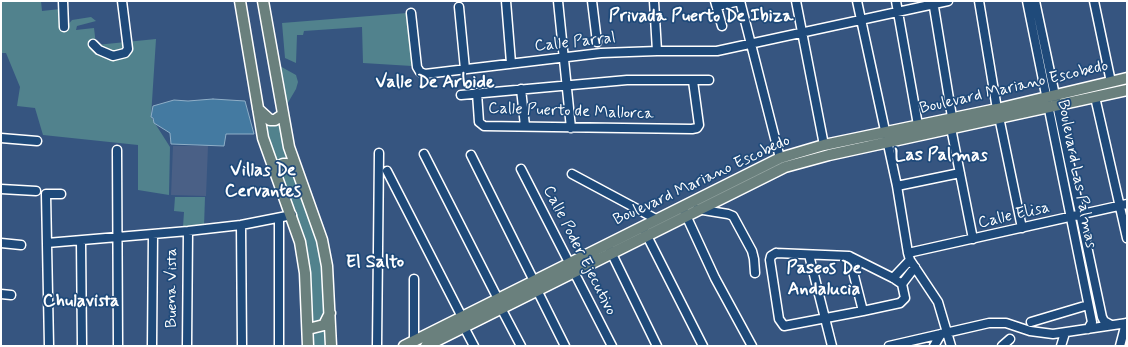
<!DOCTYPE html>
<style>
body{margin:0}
#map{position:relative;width:1128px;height:347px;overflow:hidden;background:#365580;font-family:Mynerve,sans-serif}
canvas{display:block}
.frame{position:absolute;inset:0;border:2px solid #fff;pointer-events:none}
</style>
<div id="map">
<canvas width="1128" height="347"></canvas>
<div class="frame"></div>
</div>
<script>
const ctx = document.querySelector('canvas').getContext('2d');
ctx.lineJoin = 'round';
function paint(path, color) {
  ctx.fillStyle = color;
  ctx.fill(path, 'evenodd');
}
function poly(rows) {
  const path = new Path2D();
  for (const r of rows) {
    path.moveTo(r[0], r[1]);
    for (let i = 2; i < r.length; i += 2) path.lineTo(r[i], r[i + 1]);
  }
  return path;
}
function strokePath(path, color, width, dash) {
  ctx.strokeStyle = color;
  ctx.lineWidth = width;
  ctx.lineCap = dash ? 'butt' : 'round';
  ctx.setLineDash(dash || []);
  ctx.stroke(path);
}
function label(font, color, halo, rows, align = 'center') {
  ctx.font = font + ' Mynerve,sans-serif';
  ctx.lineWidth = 3.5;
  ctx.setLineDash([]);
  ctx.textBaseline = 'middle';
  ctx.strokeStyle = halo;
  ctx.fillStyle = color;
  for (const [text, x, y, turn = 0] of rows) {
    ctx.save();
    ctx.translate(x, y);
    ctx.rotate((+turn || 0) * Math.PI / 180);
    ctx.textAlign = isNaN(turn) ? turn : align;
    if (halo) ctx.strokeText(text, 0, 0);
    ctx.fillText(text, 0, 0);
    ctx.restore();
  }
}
const built = poly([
 [173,146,208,146,206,196,171,195]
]);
const green = poly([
 [1,1,41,1,42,11,60,9,66,27,72,20,91,17,96,21,77,26,76,30,94,28,96,45,156,39,151,117,170,147,169,195,138,190,138,145,43,135,35,108,17,106,20,87,6,53,1,53],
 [407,13,412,66,363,63,362,27,304,31,303,35,297,35,296,63,285,58,282,23],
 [278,65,296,75,298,82,296,89,286,106,283,97,284,81],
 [265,118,279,119,326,267,327,346,313,346,308,253,266,136],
 [175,197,205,197,204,227,183,227,184,212,174,211]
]);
const water = poly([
 [213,99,245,101,254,134,226,134,224,146,171,144,170,133,154,123,153,118,151,117,153,106,174,100,188,101,213,99]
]);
const minor = poly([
 [63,1,64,27],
 [506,1,511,63],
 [558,1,571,128],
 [592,1,597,42],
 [654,1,657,51],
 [715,1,722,26],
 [740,1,780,158],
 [796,1,824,145],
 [857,1,897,186,908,253,910,260,938,302,951,346],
 [896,1,918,125],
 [933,1,952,117],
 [979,1,997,109],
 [1027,1,1092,322,1088,329],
 [1035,1,1102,317,1104,321,1111,325],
 [1094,1,1111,82],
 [717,6,740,1],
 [459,7,465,69],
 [411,13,417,67,420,72,425,74,601,53,657,51,717,51,948,1],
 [93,44,99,50,113,56,125,53,128,49,122,1],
 [521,89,525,126],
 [477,93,479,122,484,126,692,129,697,128,699,125,693,81],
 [461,95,627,80,709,80],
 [1095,97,1127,238],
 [999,117,1022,228],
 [951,128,973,239],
 [1,138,37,141],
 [117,150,118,346],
 [424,154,498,299],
 [471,155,534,281],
 [521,169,612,346],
 [387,171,462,317],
 [572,174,656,219],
 [897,186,960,173],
 [1,189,36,191],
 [697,209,728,214,733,216,752,251,754,259,755,273],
 [684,211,715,278,752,346],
 [279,218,279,346],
 [241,225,242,346],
 [644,230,703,346],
 [81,241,82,346],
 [1,243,21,245],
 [47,243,188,231,241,225,292,215],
 [610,250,657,346],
 [776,253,849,256,893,278,902,284,905,298,900,303,863,311,784,326,779,319,770,260,771,256,776,253],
 [908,253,1127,204],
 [809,255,832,346],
 [849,256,863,311],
 [893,278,910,260],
 [902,284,915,267],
 [537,290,565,346],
 [1,294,11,295],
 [501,308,521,346],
 [1031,322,1088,305],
 [464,327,474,346],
 [414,341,414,279],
 [49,346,46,194,61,194],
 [152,346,153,234],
 [187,346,188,231],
 [377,346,379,153],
 [889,346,989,323,1006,323,1030,331,1053,334,1127,323],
 [934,346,941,334],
 [1002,346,1010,339],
 [1061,346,1065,333],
 [1120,346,1126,323]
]);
const major = poly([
 [240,1,263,138,300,242,305,273,308,346],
 [263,1,289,147,322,240,327,266,331,346],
 [258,109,270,120,275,120,282,115],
 [275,173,279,166,283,164,287,164,295,168],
 [308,329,324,325,330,313],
 [404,346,780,158,824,145,997,109,1127,78],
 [426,346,785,167,829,155,1127,90]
]);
const streetNames = [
 ["Calle Parral",575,43,-6],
 ["Boulevard Mariano Escobedo",1014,88,-13],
 ["Calle Puerto de Mallorca",571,112,2],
 ["Boulevard Las Palmas",1076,174,79],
 ["Boulevard Mariano Escobedo",702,181,-25],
 ["Calle Elisa",1014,216,-13],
 ["Calle Poder Ejecutivo",579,251,63],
 ["Buena Vista",173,288,-90]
];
const quarterNames = [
 ["Privada Puerto De Ibiza",701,17],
 ["Valle De Arbide",435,83],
 ["Las Palmas",941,156],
 ["Villas De",263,171],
 ["Cervantes",263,192],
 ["El Salto",375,263],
 ["Paseos De",824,269],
 ["Andalucia",824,290],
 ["Chulavista",81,302]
];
paint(built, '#4a6086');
paint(green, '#51828d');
paint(water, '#447aa1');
strokePath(water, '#8fafc7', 1);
strokePath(minor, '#fff', 11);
strokePath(major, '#fff', 13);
strokePath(minor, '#1f4a7a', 8);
strokePath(major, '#6a807d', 10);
label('16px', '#fff', '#1f4a7a', streetNames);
label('bold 18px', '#fff', '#1f4a7a', quarterNames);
</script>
